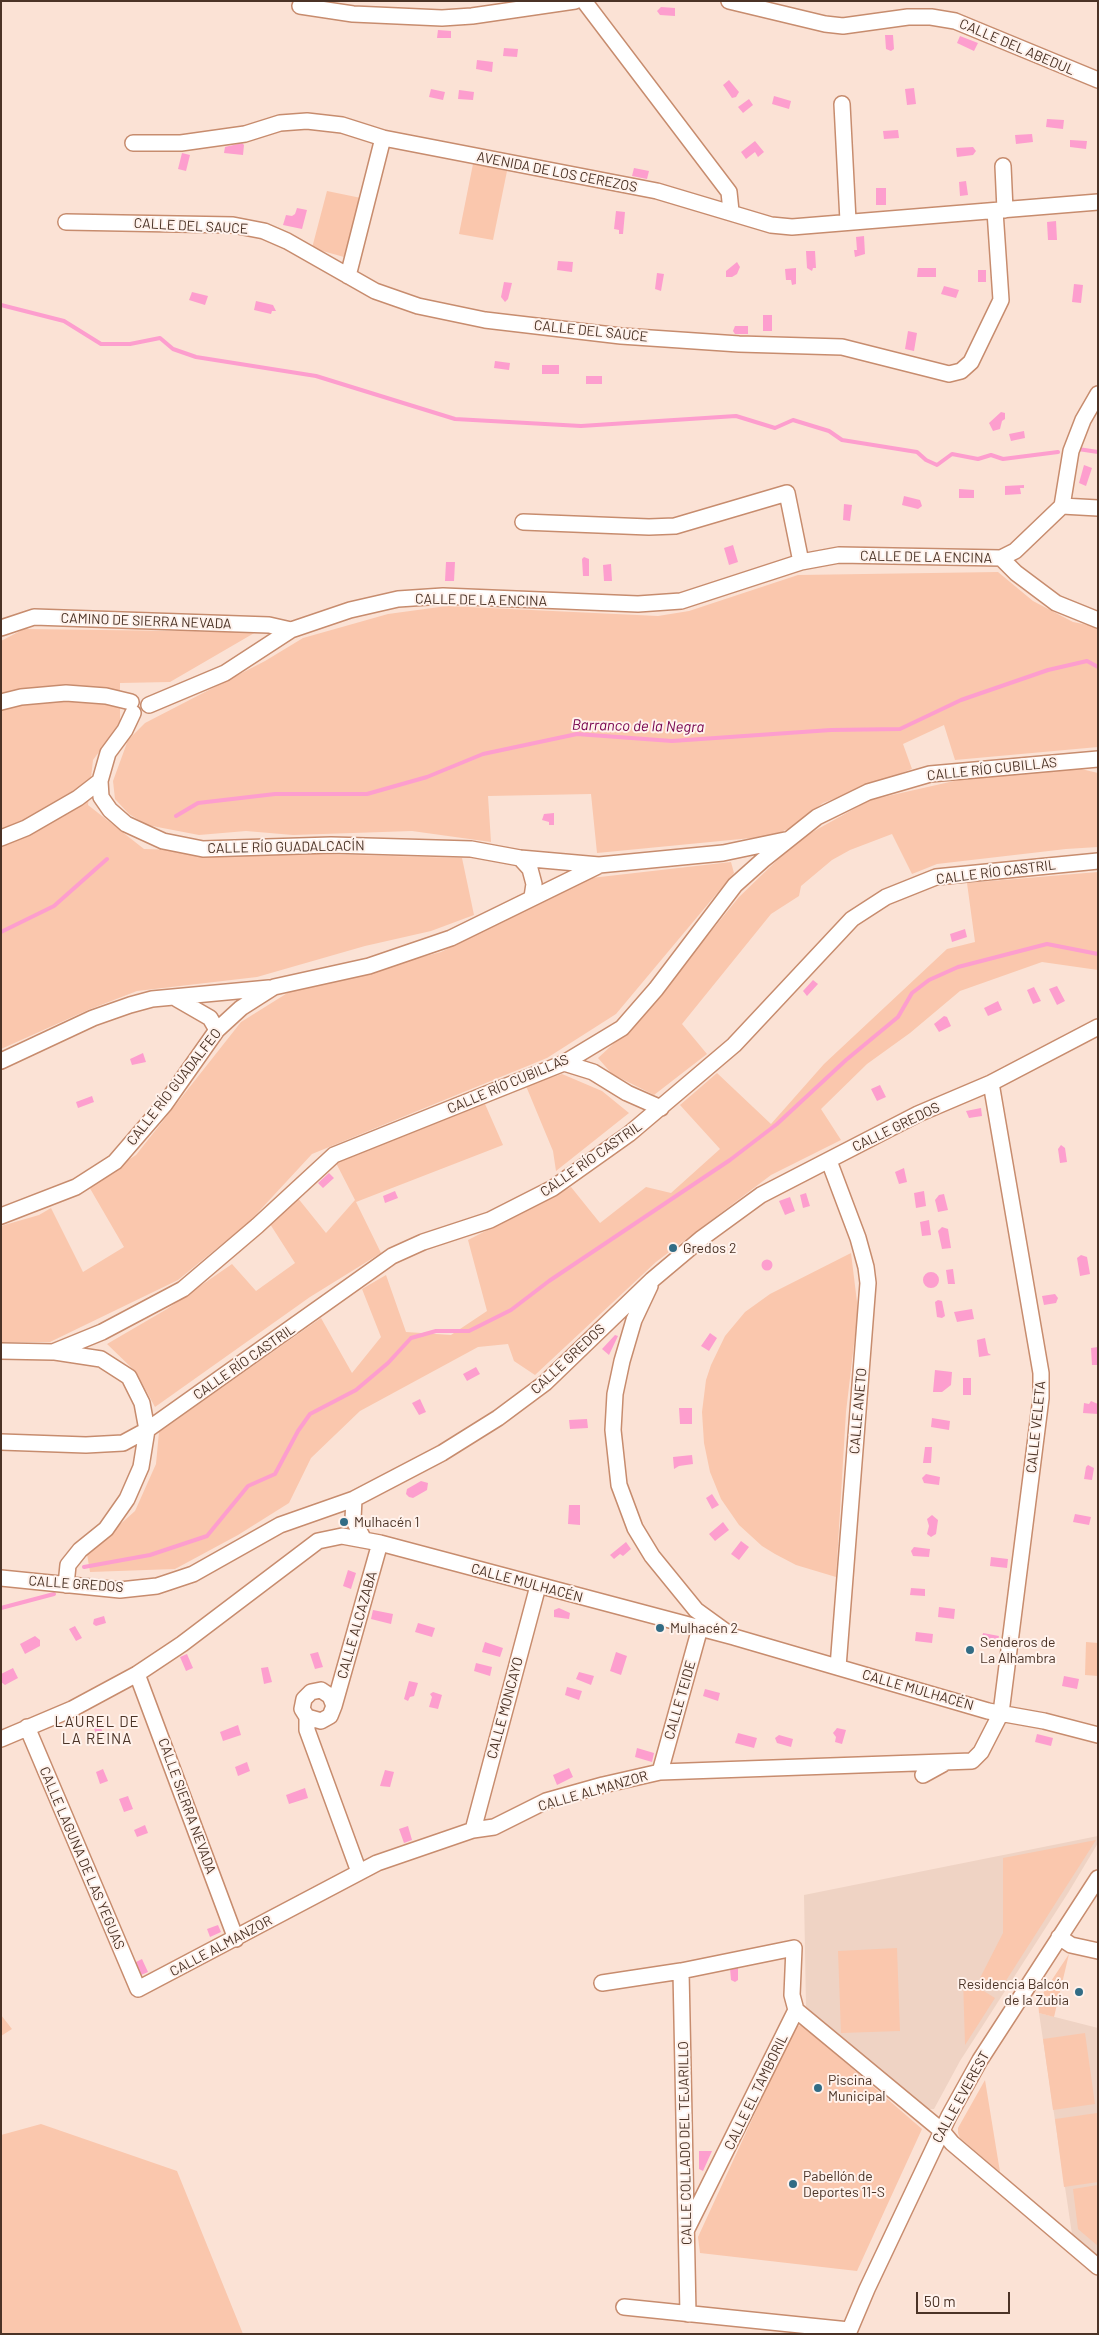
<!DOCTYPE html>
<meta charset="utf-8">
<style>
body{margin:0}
#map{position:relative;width:1099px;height:2335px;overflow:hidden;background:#fbe2d5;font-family:Barlow,sans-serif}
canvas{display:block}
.frame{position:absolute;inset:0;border:2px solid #4b3326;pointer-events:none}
.scale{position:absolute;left:916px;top:2292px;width:94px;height:22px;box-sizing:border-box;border:2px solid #4b3326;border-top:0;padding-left:6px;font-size:15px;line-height:18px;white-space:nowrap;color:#4b3326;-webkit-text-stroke:4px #fff2ec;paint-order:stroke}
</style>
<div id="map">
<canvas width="1099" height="2335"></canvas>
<div class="frame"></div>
<div class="scale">50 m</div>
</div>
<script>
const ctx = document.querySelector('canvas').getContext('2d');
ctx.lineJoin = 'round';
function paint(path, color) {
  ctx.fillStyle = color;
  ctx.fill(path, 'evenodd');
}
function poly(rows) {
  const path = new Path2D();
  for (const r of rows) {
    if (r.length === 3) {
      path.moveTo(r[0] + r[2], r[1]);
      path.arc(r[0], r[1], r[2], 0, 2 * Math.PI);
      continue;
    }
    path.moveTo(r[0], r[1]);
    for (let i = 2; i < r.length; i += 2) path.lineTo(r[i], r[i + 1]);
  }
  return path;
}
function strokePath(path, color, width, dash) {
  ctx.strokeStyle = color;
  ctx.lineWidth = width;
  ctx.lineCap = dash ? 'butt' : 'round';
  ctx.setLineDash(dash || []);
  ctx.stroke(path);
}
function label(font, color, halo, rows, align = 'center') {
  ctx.font = font + ' Barlow,sans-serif';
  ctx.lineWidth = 4;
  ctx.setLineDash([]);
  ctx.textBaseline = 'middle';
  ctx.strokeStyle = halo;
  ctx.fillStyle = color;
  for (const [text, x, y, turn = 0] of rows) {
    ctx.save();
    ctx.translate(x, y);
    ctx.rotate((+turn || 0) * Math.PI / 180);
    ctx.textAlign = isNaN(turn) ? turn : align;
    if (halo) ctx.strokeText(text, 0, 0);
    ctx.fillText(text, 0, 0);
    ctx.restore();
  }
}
const built = poly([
 [1098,1836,1098,1843,1068,1893,960,2061,934,2109,926,2109,806,2007,804,1895],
 [1039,2013,1098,2028,1098,2257,1072,2234]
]);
const green = poly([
 [473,164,507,171,493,240,459,234],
 [327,191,361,198,344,257,312,248],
 [998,572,1033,601,1073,622,1098,627,1098,747,955,760,944,725,903,744,912,769,823,803,790,828,772,836,597,853,591,794,488,796,491,842,412,831,293,835,246,831,199,835,147,825,129,814,115,799,113,781,128,740,145,723,265,661,303,638,388,614,447,606,658,616,689,611,798,575],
 [24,629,256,632,170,682,120,683,120,724,93,760,88,805,144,849,462,858,474,915,431,931,365,946,257,977,137,991,88,1010,1,1049,1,641],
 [1077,768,1098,773,1098,847,1066,849,937,864,912,874,892,834,850,850,832,860,801,886,799,896,771,914,682,1024,707,1054,654,1095,612,1074,598,1058,639,1020,739,897,798,840,870,800,963,779],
 [731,862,734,873,616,1014,547,1058,312,1154,249,1222,178,1280,50,1342,1,1342,1,1226,39,1215,51,1208,83,1272,124,1247,88,1185,136,1155,241,1022,289,992,441,952,591,878],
 [1098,872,1098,970,1042,962,960,991,910,1033,867,1064,821,1109,841,1140,771,1175,656,1262,535,1375,514,1361,508,1344,478,1347,360,1411,311,1458,289,1503,238,1535,175,1569,90,1572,87,1554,135,1511,156,1464,159,1432,321,1318,352,1373,381,1337,362,1289,386,1275,406,1332,451,1335,487,1311,468,1240,571,1187,600,1223,646,1187,671,1193,720,1149,680,1105,717,1073,771,1124,824,1064,947,949,975,942,967,883],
 [562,1074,602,1091,629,1113,556,1171,553,1151,526,1086],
 [485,1104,503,1145,356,1202,381,1253,310,1297,155,1407,136,1372,107,1344,167,1309,232,1264,256,1291,295,1263,270,1224,297,1197,326,1233,355,1200,336,1163],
 [851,1253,858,1310,846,1412,836,1577,796,1565,775,1554,762,1546,739,1525,721,1499,710,1472,704,1443,702,1412,706,1380,711,1365,725,1336,745,1312,770,1294],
 [1086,1642,1098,1643,1098,1676,1085,1675],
 [1096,1840,1000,1990,980,1978,1003,1933,1003,1858],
 [897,1948,900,2031,841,2033,838,1951],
 [1069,1954,1054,2017,1039,2013,1038,2001],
 [963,1978,995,1998,965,2045],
 [1,2015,12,2029,1,2036],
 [802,2025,922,2129,857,2271,700,2253,698,2237,795,2026],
 [1085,2033,1095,2104,1053,2110,1043,2039],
 [985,2080,1000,2172,960,2138,958,2133,958,2128],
 [1097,2113,1098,2182,1064,2187,1055,2119],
 [41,2124,177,2171,243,2334,1,2334,1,2135],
 [1098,2185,1098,2246,1078,2229,1073,2189]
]);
const water = poly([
 [661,7,675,8,675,16,660,15,657,11],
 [438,30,451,31,451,38,437,38],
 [885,35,893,35,894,49,891,51,886,49],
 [960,36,978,43,974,51,957,43],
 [504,48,518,49,517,57,503,56],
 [477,60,493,62,492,72,476,69],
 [729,80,739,92,736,97,732,98,723,85],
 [914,88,916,104,907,105,905,89],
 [431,89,445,92,443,100,429,97],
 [459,90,474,92,473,100,458,99],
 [774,96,791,101,789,109,772,104],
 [749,99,753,105,743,113,738,107],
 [1047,119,1064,120,1063,129,1046,127],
 [898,130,899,138,884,139,883,131],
 [1032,134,1033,142,1016,144,1015,135],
 [1070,140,1087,141,1086,149,1070,147],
 [755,141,764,152,758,157,755,152,746,159,741,152],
 [242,143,244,145,243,155,224,153,225,147],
 [973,147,976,151,973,155,957,157,956,148],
 [182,153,190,155,186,171,178,169],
 [634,168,649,171,647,179,632,176],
 [966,181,968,195,960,196,959,182],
 [876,188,886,188,886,205,876,205],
 [297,208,307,210,302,229,283,225,286,215,292,216,295,214],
 [616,211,625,212,623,234,619,234,619,230,614,229],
 [1056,221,1057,240,1048,240,1047,222],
 [864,236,865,254,855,257,854,250,857,250,856,237],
 [806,251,815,251,816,268,813,268,812,271,807,268],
 [558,261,573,262,572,272,557,270],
 [737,262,740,267,737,274,732,277,726,277,726,271],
 [796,268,796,284,792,285,791,280,786,280,785,269],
 [918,268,936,268,936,277,917,277],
 [978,270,986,270,986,282,978,282],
 [657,273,664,274,661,291,655,289],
 [504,282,512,283,508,299,505,302,501,297],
 [1074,284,1083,285,1081,303,1072,302],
 [944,286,959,290,956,298,941,294],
 [192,292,208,296,205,305,189,300],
 [256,301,273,305,276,311,272,311,271,314,254,310],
 [763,315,772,315,772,331,763,331],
 [735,326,748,326,748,334,735,334,733,331],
 [908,331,917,333,914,351,905,349],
 [495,361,510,363,509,370,494,368],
 [542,365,559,365,559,374,542,374],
 [586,376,602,376,602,384,586,384],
 [1001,412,1005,413,1005,419,1002,421,1000,429,993,431,989,423],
 [1024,431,1025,438,1011,441,1009,434],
 [1084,465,1092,468,1086,486,1079,483],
 [1024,485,1024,488,1020,488,1021,494,1005,495,1005,486],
 [959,489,974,490,974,498,959,498],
 [904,496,920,500,922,506,918,509,902,505],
 [844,504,852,505,850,521,843,520],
 [733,545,738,562,729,565,724,548],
 [584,557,589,559,589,576,583,576,582,559],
 [446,562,455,562,454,581,445,581],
 [611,564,612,581,604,581,603,565],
 [554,813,554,825,549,825,549,822,542,820,544,814],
 [965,929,967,937,952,942,950,934],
 [813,980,818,984,807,996,803,991],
 [1057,986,1065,1001,1057,1005,1049,989],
 [1034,987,1041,1001,1033,1004,1027,990],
 [998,1001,1002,1010,988,1016,984,1008],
 [944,1016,947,1017,951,1026,939,1032,934,1024],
 [143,1053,146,1062,132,1065,130,1059],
 [880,1085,886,1097,877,1101,871,1089],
 [92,1096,94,1102,78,1108,76,1102],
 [981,1108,982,1116,969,1118,966,1111],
 [1061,1145,1065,1148,1067,1162,1060,1163,1058,1149],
 [904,1168,907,1182,899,1184,895,1172],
 [329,1173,334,1178,323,1188,318,1183],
 [395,1191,398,1198,385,1203,383,1196],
 [924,1191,926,1206,916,1208,914,1193],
 [806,1193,810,1206,803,1208,800,1195],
 [944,1194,948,1210,938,1212,935,1200,939,1195],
 [790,1197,795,1211,785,1215,779,1201],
 [929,1220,931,1235,922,1236,920,1222],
 [942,1227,948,1229,951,1248,942,1249,938,1231],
 [1081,1255,1087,1257,1090,1274,1080,1276,1077,1258],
 [767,1265,5.5],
 [953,1269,955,1284,948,1284,946,1270],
 [931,1280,8],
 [1055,1294,1058,1298,1056,1303,1044,1305,1042,1296],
 [938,1300,942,1301,945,1316,942,1318,937,1317,935,1302],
 [972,1309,974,1319,957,1322,954,1312],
 [710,1333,717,1338,709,1351,701,1346],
 [615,1335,618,1336,609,1355,602,1349],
 [985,1338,988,1353,991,1355,979,1357,977,1340],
 [1098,1347,1098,1365,1092,1365,1091,1348],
 [476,1367,480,1374,467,1381,463,1374],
 [935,1370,952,1372,951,1385,942,1392,933,1392],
 [963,1378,971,1378,971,1395,963,1395],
 [420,1399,426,1412,419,1415,412,1403],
 [1091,1401,1098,1404,1098,1414,1083,1413,1084,1403,1089,1404],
 [679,1408,692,1408,692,1424,680,1424],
 [932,1418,950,1421,949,1430,931,1427],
 [587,1419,588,1428,570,1429,569,1420],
 [925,1447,932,1447,931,1463,923,1463],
 [692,1455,693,1464,679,1466,674,1469,673,1457],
 [1088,1465,1094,1468,1092,1480,1084,1479,1086,1467],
 [926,1474,940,1477,939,1485,924,1483,922,1478],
 [421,1481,428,1483,427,1490,413,1498,409,1497,406,1494,407,1489],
 [712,1494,719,1505,712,1509,706,1498],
 [569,1505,580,1505,580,1525,568,1524],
 [1075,1514,1091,1517,1089,1525,1073,1522],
 [932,1515,938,1520,936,1534,931,1537,927,1534,929,1526,927,1519],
 [723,1522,729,1530,715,1541,709,1534],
 [741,1541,749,1547,739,1560,731,1554],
 [626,1542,631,1549,623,1556,620,1554,614,1559,610,1555],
 [914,1547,930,1549,929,1557,913,1556,911,1551],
 [991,1557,1008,1559,1007,1568,990,1566],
 [348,1570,356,1573,351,1589,343,1586],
 [911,1588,925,1589,925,1596,910,1595],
 [939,1607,955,1609,954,1619,938,1617],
 [559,1608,570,1613,569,1619,554,1617,554,1610],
 [373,1610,393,1614,391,1624,371,1619],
 [104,1616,106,1623,96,1626,93,1624,94,1619],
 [418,1623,435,1628,432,1637,415,1632],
 [75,1626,82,1638,76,1641,69,1629],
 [916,1632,933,1634,932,1643,915,1641],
 [983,1633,999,1636,997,1644,981,1641],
 [35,1636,40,1640,40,1646,25,1654,20,1644],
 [485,1642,503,1648,500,1657,482,1652],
 [318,1652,323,1667,315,1669,310,1654],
 [616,1652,627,1656,621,1675,610,1671],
 [187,1654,193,1668,186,1671,180,1657],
 [476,1663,492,1667,490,1676,474,1671],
 [268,1667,272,1682,264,1684,261,1668],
 [13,1668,18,1678,5,1685,1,1682,1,1674],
 [579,1672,594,1676,591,1685,576,1679],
 [1064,1676,1079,1679,1077,1689,1062,1686],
 [409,1681,418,1683,414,1696,410,1697,408,1701,404,1699],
 [567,1687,582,1691,579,1700,565,1695],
 [705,1689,720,1693,718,1701,703,1696],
 [433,1692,442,1695,438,1709,429,1707,432,1697,430,1694],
 [99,1721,103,1734,100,1738,97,1736,92,1724],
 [238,1725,241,1735,223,1741,220,1732],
 [837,1728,846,1730,842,1744,835,1742,836,1737,833,1733],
 [738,1733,757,1738,754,1748,735,1743],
 [1037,1734,1053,1738,1051,1746,1035,1742],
 [779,1735,793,1739,791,1747,777,1743,775,1738],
 [637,1748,654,1753,652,1762,635,1757],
 [247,1762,250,1771,238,1776,235,1767],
 [569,1768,573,1777,557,1785,553,1775],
 [103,1769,108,1781,100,1784,96,1772],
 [385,1770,394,1772,390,1787,380,1786],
 [305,1788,308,1798,289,1804,286,1795],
 [128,1796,133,1809,124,1812,119,1799],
 [145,1825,148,1833,137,1837,134,1830],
 [408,1826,412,1840,404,1843,399,1829],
 [218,1925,221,1932,210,1937,207,1929],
 [142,1959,148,1972,141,1975,134,1963],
 [730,1968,738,1968,738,1980,735,1982,731,1980],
 [699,2151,712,2151,703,2171,699,2169]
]);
const stream = poly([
 [1,305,64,321,101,344,130,344,160,338,173,349,196,357,316,376,455,419,581,426,736,416,775,428,793,420,829,431,842,440,917,452,926,460,937,465,952,454,978,459,991,455,1003,459,1058,452],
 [1078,449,1098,452],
 [176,816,198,803,275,794,367,794,427,777,483,754,577,734,672,741,831,730,900,729,961,700,1048,670,1087,661,1098,667],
 [1,932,54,906,107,859],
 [84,1567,150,1555,207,1536,248,1486,275,1474,298,1431,310,1414,356,1390,388,1363,411,1338,436,1331,469,1331,511,1310,549,1281,730,1160,777,1124,846,1060,898,1017,912,993,929,980,958,967,1047,944,1098,954],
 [1,1608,54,1594]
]);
const minor = poly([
 [584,1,729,192,731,211],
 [729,1,825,24,843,26,908,17,931,17,955,21,1098,80],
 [300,6,353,14,442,18,472,16,575,1],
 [842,104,848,221],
 [133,143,181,143,245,134,280,123,307,121,342,125,383,138,657,191,771,225,792,227,1098,202],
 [1003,166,1005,210],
 [66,222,233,225,264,231,287,241,375,291,418,306,485,320,621,336,739,344,842,347,949,374,961,371,971,362,1001,300,995,211],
 [348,276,383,138],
 [1062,506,1098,508],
 [523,522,649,527,675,526,787,493,801,562],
 [1001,558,1016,573,1056,603,1098,620],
 [1,628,34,617,269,625,291,630],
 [1,702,21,697,66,693,106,696,131,702],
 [149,705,225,673,291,630,350,610,398,599,443,596,638,604,681,601,801,562,839,555,1001,558,1015,551,1062,506,1071,451,1083,420,1098,394],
 [133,713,125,730,108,753,100,781,101,797,110,810,126,824,163,841,203,849,331,845,471,849,520,858,599,865,723,853,785,840],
 [1,838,26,828,78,798,100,781],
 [520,858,530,869,534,884,532,897],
 [177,999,210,1018,217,1030],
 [1,1061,93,1018,130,1005,152,999,269,988],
 [564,1063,593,1072,627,1093,661,1108],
 [829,1161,858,1238,866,1267,868,1283,838,1667],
 [1,1216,76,1187,115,1162,165,1104,217,1030,241,1008,274,987,369,966,451,938,598,866],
 [650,1286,634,1320,622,1361,615,1394,613,1430,619,1485,635,1528,652,1556,696,1610,725,1631],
 [1,1351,53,1352,102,1332,183,1289,257,1226,334,1155,564,1063,622,1028,656,989,735,885,763,860,817,817,868,792,930,774,1098,759],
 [55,1352,101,1359,129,1377,142,1403,147,1430,141,1467,127,1499,106,1529,80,1550,68,1565,66,1585],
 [1,1442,86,1445,123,1443,147,1430,392,1256,423,1242,490,1220,553,1188,629,1134,734,1045,852,919,886,897,936,877,1098,861],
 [354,1499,353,1519,364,1540],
 [1,1578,120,1590,157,1586,193,1574,280,1525,354,1499,442,1453,498,1418,545,1383,652,1280,702,1238,761,1195,918,1114,991,1083,1098,1027],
 [137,1674,236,1939],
 [334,1706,380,1543],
 [307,1717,321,1721,330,1716,334,1706,330,1696,321,1690,311,1692,304,1699,302,1709,307,1717,307,1730,359,1872],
 [27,1727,138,1989,377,1863,473,1830,494,1827,546,1801,603,1785,660,1772,972,1761,981,1752,1001,1713,1041,1398,1041,1373,991,1083],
 [1,1739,72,1709,137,1674,182,1644,318,1541,342,1536,380,1543,734,1637,988,1711,1044,1721,1098,1735],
 [660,1772,700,1628],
 [923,1775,943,1764],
 [473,1830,538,1586],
 [1059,1937,1071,1945,1098,1951],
 [681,1971,688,2314],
 [602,1983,681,1971,794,1948,792,1995,796,2010,687,2229],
 [796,2010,942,2131,952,2143,1098,2267],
 [624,2307,849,2330],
 [848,2334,867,2289,949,2116,980,2060,1098,1878]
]);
const markers = [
 [673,1248,5,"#326c85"],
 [344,1522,5,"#326c85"],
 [660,1628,5,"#326c85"],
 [970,1650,5,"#326c85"],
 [1079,1992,5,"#326c85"],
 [818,2088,5,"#326c85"],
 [793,2184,5,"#326c85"]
];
const streetNames = [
 ["CALLE DEL ABEDUL",1017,47,23],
 ["AVENIDA DE LOS CEREZOS",557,172,11],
 ["CALLE DEL SAUCE",191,226,3],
 ["CALLE DEL SAUCE",591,331,6],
 ["CALLE DE LA ENCINA",926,557,1],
 ["CALLE DE LA ENCINA",481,600,1],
 ["CAMINO DE SIERRA NEVADA",146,621,2],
 ["CALLE RÍO CUBILLAS",992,769,-6],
 ["CALLE RÍO GUADALCACÍN",286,847,-1],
 ["CALLE RÍO CASTRIL",996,872,-7],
 ["CALLE RÍO CUBILLAS",508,1084,-23],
 ["CALLE RÍO GUADALFEO",174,1087,-52],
 ["CALLE GREDOS",896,1127,-26],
 ["CALLE RÍO CASTRIL",591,1159,-35],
 ["CALLE GREDOS",568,1359,-43],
 ["CALLE RÍO CASTRIL",244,1362,-35],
 ["CALLE ANETO",858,1411,-85],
 ["CALLE VELETA",1036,1427,-84],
 ["CALLE MULHACÉN",527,1583,15],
 ["CALLE GREDOS",76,1584,4],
 ["CALLE ALCAZABA",357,1625,-74],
 ["CALLE MULHACÉN",918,1690,16],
 ["CALLE TEIDE",680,1700,-74],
 ["CALLE MONCAYO",505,1708,-75],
 ["CALLE ALMANZOR",593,1791,-16],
 ["CALLE SIERRA NEVADA",187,1806,70],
 ["CALLE LAGUNA DE LAS YEGUAS",82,1858,67],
 ["CALLE ALMANZOR",221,1946,-28],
 ["CALLE EL TAMBORIL",756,2092,-64],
 ["CALLE EVEREST",961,2097,-61],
 ["CALLE COLLADO DEL TEJARILLO",685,2143,-91]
];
const poiNames = [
 ["Gredos 2",683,1248],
 ["Mulhacén 1",354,1522],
 ["Mulhacén 2",670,1628],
 ["Senderos de",980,1642],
 ["La Alhambra",980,1658],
 ["Residencia Balcón",1069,1984,"right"],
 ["de la Zubia",1069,2000,"right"],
 ["Piscina",828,2080],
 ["Municipal",828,2096],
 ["Pabellón de",803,2176],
 ["Deportes 11-S",803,2192]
];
const waterNames = [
 ["Barranco de la Negra",638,726,1]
];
const neighbourhoodNames = [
 ["LAUREL DE",97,1722],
 ["LA REINA",97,1739]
];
paint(built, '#efd3c4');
paint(green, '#fac7ad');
paint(water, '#fd9ece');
strokePath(stream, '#fd9ece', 4);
strokePath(minor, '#c78c6e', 18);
strokePath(minor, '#fff', 15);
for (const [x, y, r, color] of markers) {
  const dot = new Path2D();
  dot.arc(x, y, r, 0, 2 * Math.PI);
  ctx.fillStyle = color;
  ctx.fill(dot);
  strokePath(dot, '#fff2ec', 2);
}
label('14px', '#4b3326', '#fff2ec', streetNames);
label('14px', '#4b3326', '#fff2ec', poiNames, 'left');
label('italic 15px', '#76004e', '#fff2ec', waterNames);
ctx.letterSpacing = '1px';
label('15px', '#4b3326', '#fff2ec', neighbourhoodNames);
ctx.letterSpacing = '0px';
</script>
